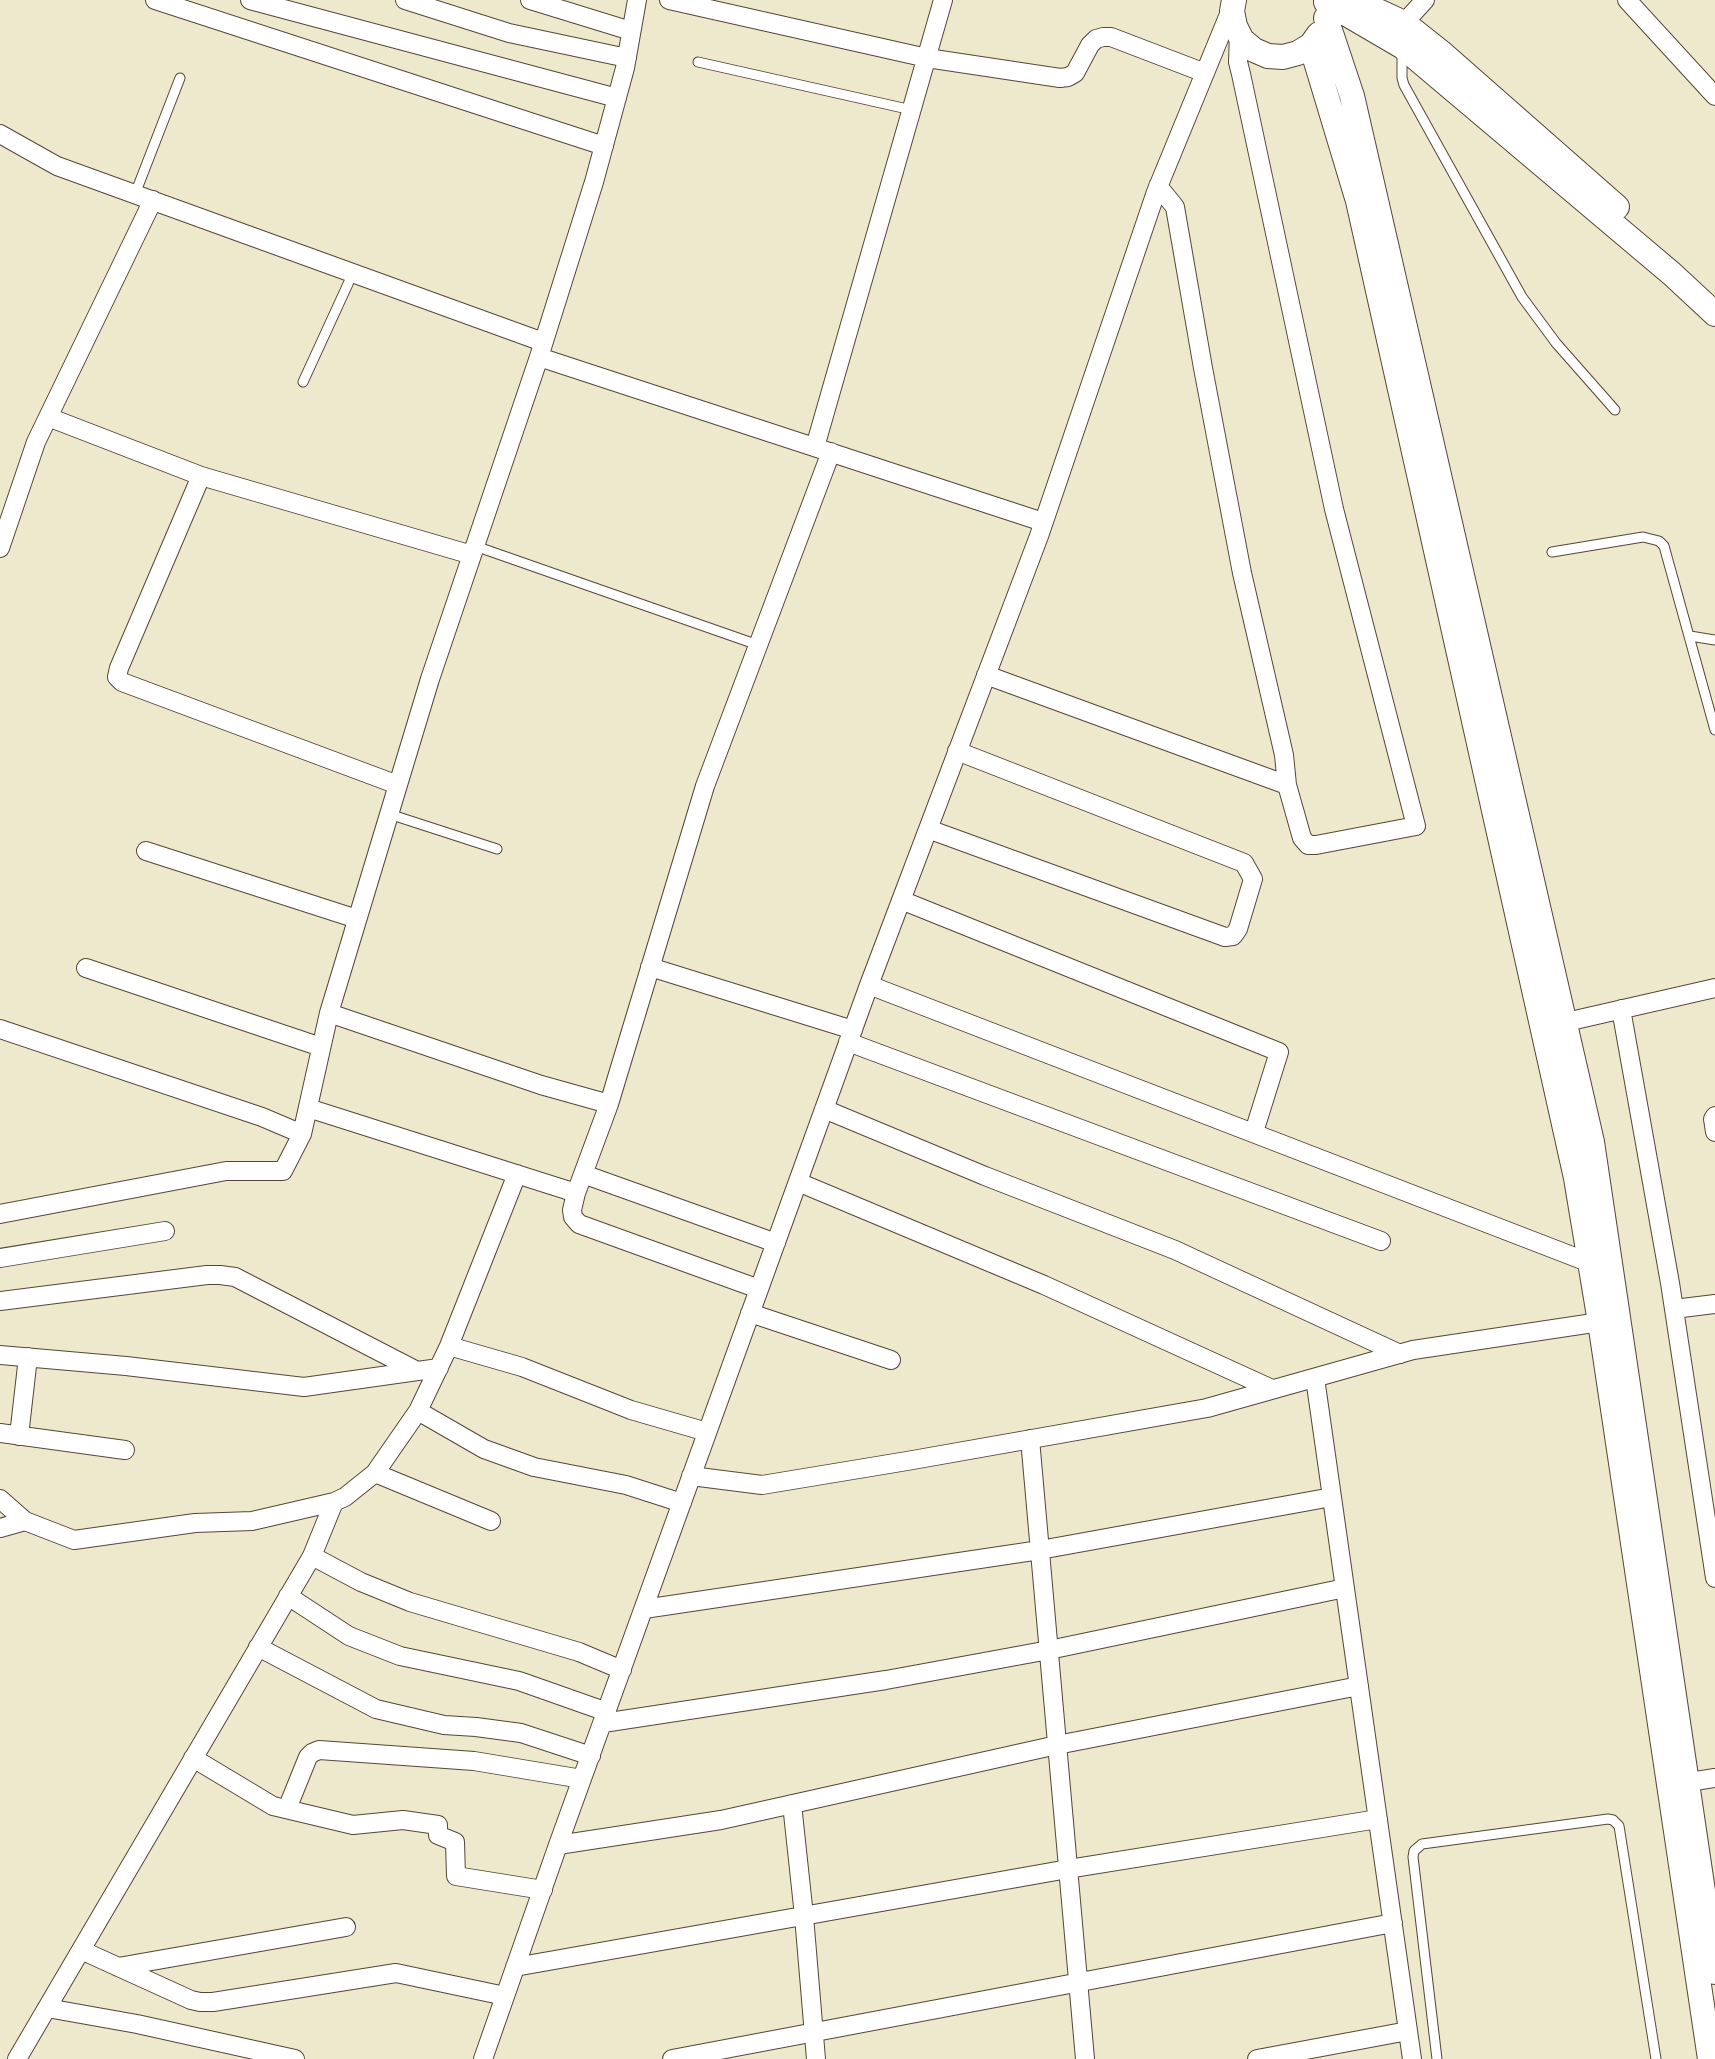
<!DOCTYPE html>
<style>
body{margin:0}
canvas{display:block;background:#eee8cd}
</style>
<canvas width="1715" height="2059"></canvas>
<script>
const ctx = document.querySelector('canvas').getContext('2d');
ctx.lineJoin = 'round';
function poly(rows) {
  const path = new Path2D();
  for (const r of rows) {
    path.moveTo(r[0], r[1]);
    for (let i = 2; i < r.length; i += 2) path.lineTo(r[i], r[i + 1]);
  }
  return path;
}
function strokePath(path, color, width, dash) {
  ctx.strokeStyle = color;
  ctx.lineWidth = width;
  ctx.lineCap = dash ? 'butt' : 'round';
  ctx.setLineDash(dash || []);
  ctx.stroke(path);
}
const service = poly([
 [1402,50,1402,78,1404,85,1522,297,1556,343,1615,410],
 [698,62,912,110],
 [135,194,180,78],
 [303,382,353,273],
 [475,546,758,645],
 [1552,552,1643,537,1659,541,1664,546,1715,730],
 [1690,636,1715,640],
 [389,814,497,849],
 [1437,2059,1413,1857,1414,1851,1422,1844,1608,1819,1613,1820,1619,1826,1656,2059]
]);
const minor = poly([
 [155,0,604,146],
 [250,0,617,98],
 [405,0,509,33,627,58],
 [530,0,631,31],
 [669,0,927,58,1060,78,1068,77,1075,73,1090,45,1096,39,1103,37,1111,37,1205,73],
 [1627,0,1715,96],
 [1404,23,1425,0],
 [1239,33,1238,62,1241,74,1334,509,1416,826,1316,845,1308,845,1302,838,1287,785],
 [0,134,57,166,543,342],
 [539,357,1043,522],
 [48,417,201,476,472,555],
 [815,447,943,0],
 [201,476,119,668,117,677,122,682,398,785],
 [0,548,36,442,153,200],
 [986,675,1287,785,1284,755,1242,573,1203,368,1175,207,1158,186],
 [928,829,1225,937,1233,936,1238,929,1253,879,1244,863,957,751],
 [146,851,357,919],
 [901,900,1279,1052,1254,1132],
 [650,967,853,1030],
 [86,968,321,1047],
 [869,985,1598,1266],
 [1621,1009,1670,1283,1715,1578],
 [329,1013,541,1085,609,1104],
 [1553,1025,1715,988],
 [0,1029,262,1117,302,1134],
 [848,1042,1381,1241],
 [308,1108,576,1193],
 [824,1109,985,1176,1175,1250,1400,1354],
 [1715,1116,1713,1119,1715,1132],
 [583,1174,776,1243],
 [798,1182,1044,1285,1272,1389],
 [0,1214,226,1171,283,1171,302,1134,329,1013,430,679,539,357,594,182,625,68,637,0],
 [0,1258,165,1231],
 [759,1289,579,1224,573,1217,572,1210,576,1193,609,1104,705,786,831,452],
 [0,1301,207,1275,220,1275,235,1277,417,1371],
 [1674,1309,1715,1304],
 [750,1313,891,1360],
 [449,1346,517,1174],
 [0,1355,126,1366,304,1387,439,1368],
 [1315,1378,1412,2059],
 [418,1411,484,1449,534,1467,626,1485,682,1503],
 [0,1433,125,1450],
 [19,1436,28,1357],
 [1030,1439,1085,2059],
 [375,1473,491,1521],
 [691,1476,762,1485,907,1461,1207,1408,1413,1350,1600,1322],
 [0,1499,25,1521],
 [0,1528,25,1521,74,1540,195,1523,252,1521,334,1502,345,1497,375,1473,418,1411,449,1346,522,1367,631,1410,707,1432],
 [312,1556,361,1582,410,1602,579,1652,622,1670],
 [288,1596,349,1636,400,1656,519,1681,607,1712],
 [644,1609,1040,1550,1332,1497],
 [258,1647,376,1709,444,1725,476,1727,521,1733,591,1756],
 [603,1723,886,1680,1049,1650,1345,1588],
 [193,1758,273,1806,353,1825,403,1820,438,1825,438,1835,455,1842,456,1876,543,1890],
 [1676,1784,1715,1778],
 [792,1804,804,1916,816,2059],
 [287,1809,308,1757,312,1753,319,1750,474,1761,582,1779],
 [558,1845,721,1820,1057,1745,1359,1686],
 [81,1950,191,2000,200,2002,213,2002,396,1973,505,1996],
 [118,1967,346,1927],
 [515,1967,1068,1869,1378,1819],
 [47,2008,137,2024,295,2059],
 [17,2059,312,1556,334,1502],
 [483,2059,558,1845,869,985,1039,536,1156,192,1232,7],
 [672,2059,1393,1923],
 [1257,2059,1408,2031]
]);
const tertiary = poly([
 [1234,0,1232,11,1235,26,1242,40,1254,50,1268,56,1283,57,1298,53,1311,45,1319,34],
 [1354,0,1404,23,1443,54,1617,207],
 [1326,2,1403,47,1672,274,1715,314],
 [1326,18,1352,96,1592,1142,1715,1972],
 [1311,45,1358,201,1576,1178,1600,1322,1710,2059]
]);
strokePath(service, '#564638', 11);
strokePath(minor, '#564638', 20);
strokePath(tertiary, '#564638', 26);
strokePath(service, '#fff', 9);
strokePath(minor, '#fff', 18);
strokePath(tertiary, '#fff', 24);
</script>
